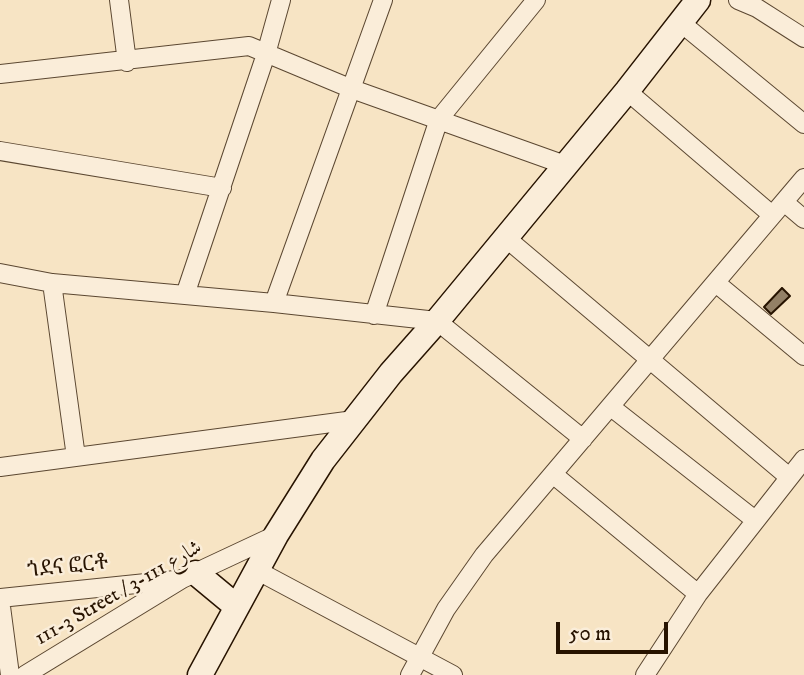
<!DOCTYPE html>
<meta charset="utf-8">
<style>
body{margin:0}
#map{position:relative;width:804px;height:675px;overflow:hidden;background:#f7e4c4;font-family:"IM FELL DW Pica",serif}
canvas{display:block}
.scale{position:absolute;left:556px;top:622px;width:112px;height:32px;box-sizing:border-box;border:4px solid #271300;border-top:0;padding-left:9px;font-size:21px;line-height:24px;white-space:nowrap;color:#271300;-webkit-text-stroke:5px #faedd9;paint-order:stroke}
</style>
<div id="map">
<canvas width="804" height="675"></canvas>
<div class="scale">50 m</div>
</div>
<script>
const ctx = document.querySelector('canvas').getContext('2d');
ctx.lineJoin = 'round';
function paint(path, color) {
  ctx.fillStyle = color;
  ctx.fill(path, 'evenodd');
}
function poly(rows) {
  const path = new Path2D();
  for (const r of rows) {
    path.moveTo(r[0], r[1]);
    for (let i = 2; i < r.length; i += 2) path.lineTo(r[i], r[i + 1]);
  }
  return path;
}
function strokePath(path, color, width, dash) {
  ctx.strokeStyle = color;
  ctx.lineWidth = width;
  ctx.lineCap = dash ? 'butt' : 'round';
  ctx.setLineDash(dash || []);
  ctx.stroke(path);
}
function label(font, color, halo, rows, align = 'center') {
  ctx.font = font + ' "IM FELL DW Pica",Amiri,"Noto Serif Ethiopic",serif';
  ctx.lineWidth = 5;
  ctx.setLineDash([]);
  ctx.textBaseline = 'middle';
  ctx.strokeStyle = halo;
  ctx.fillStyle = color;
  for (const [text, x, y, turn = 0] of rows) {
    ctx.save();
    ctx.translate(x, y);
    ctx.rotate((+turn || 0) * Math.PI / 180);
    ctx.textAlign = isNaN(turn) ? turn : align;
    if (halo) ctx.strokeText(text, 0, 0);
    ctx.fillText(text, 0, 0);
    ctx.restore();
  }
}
const building = poly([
 [782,288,790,296,771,314,764,307,782,288]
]);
const minor = poly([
 [119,0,127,62],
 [738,0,757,8,804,38],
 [680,22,804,124],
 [0,74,249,46,352,89,565,165],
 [627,91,772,215],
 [0,151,222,188],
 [784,202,804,219],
 [506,238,789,477],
 [0,273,52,283,274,303,437,321,583,439],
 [52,283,76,457],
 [716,283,804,356],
 [185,295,266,54,281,0],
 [274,303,383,0],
 [374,315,439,119,536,0],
 [611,407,755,520],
 [0,467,354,420],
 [554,475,698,594],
 [258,571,453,675],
 [0,598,175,580],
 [0,599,10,675],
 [25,675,182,579,276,535],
 [410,675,446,609,484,555,804,178],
 [645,675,698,594,804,459]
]);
const secondary = poly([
 [196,573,237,607],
 [200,675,276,535,323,460,391,373,437,321,627,91,698,0]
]);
const streetNames = [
 ["ጎደና ፎርቶ",68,568,-6],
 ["111-3 Street / شارع 111-3",119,594,-30]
];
paint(building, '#938066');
strokePath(building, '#271300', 2);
strokePath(minor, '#5b4731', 20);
strokePath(secondary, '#271300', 27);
strokePath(minor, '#faedd9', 18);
strokePath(secondary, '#faedd9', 24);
label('21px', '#271300', '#faedd9', streetNames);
</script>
